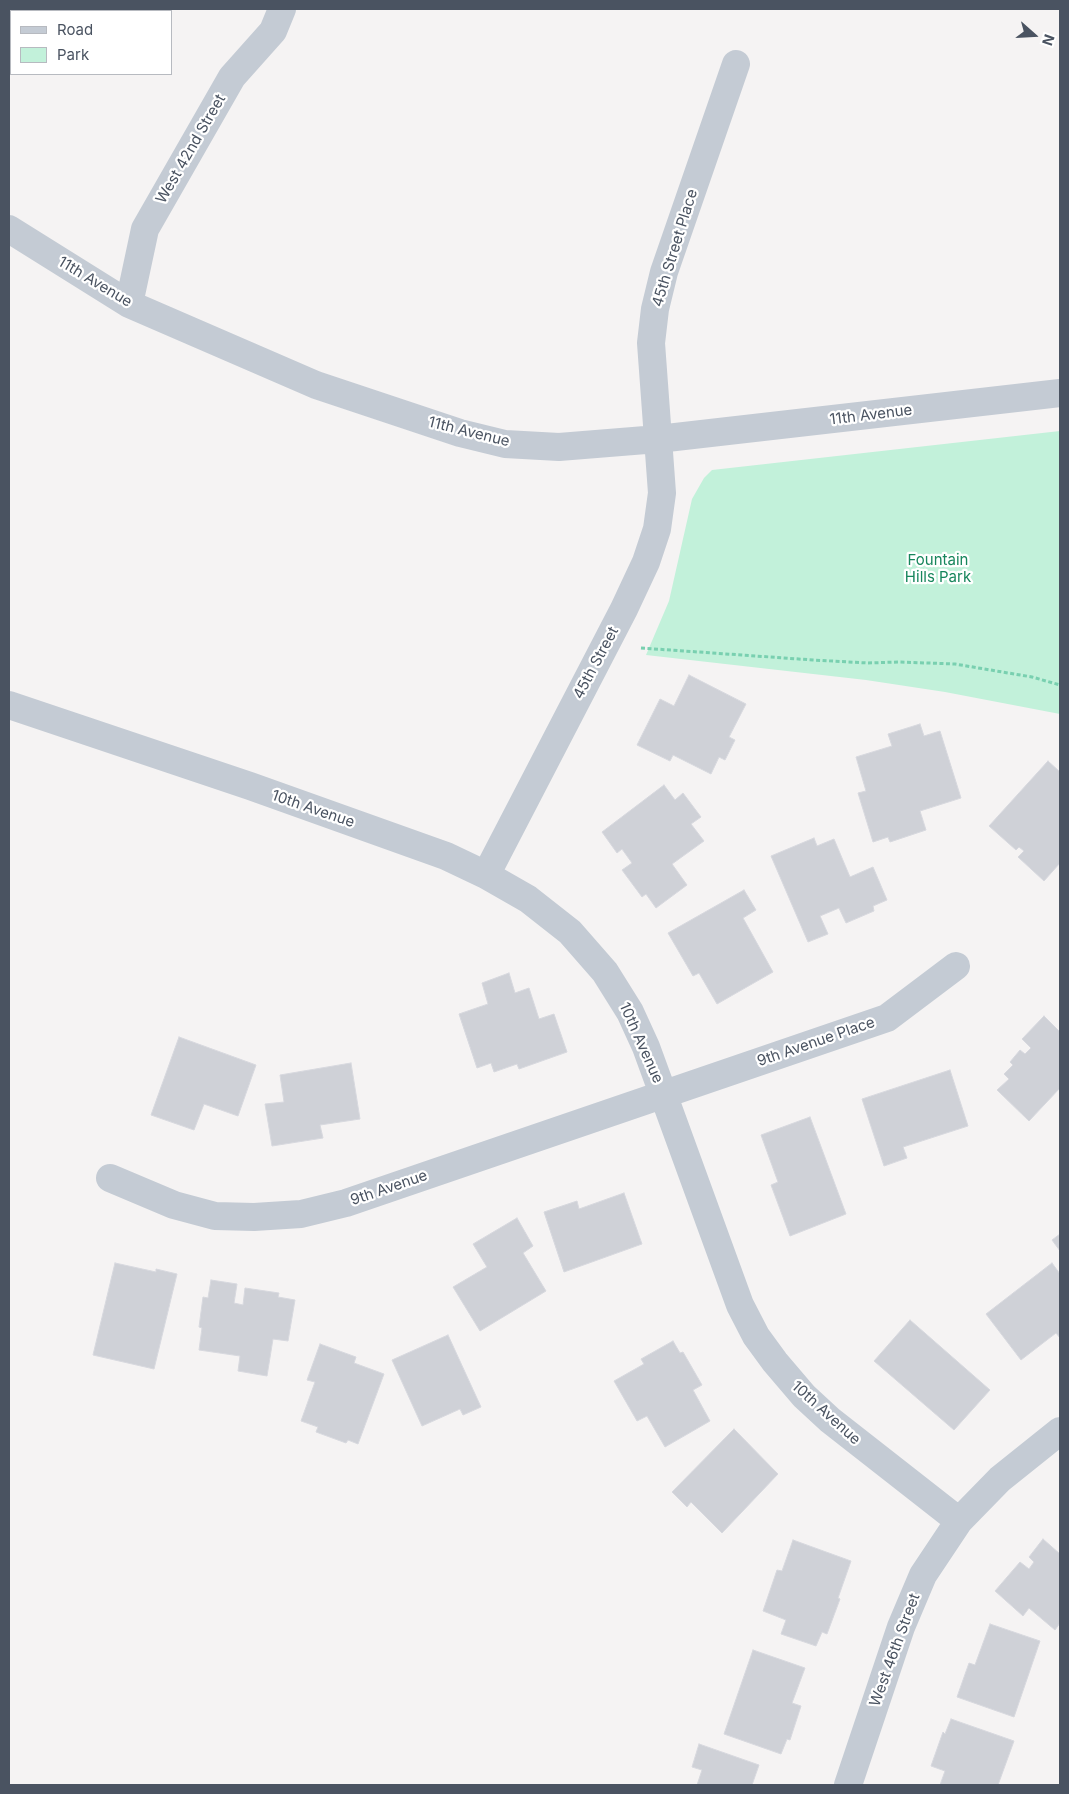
<!DOCTYPE html>
<style>
body{margin:0}
#map{position:relative;width:1069px;height:1794px;overflow:hidden;background:#f5f3f3;font-family:Inter,sans-serif}
canvas{display:block}
.frame{position:absolute;inset:0;border:10px solid #4a5361;pointer-events:none}
.legend{position:absolute;left:10px;top:10px;width:162px;height:65px;box-sizing:border-box;background:#fff;border:1px solid #b7bac0;margin:0;padding:6px 9px;list-style:none;font-size:15px;color:#4a5361}
.legend li{display:flex;align-items:center;gap:10px;height:25px}
.legend b{width:25px;border:1px solid #b7bac0}
.north{position:absolute;left:1009px;top:10px;width:50px;height:50px;-webkit-text-stroke:4px #fff;paint-order:stroke;rotate:109deg;font-size:14px;font-weight:700;line-height:20px;text-align:center;color:#4a5361}
.north::after{content:'';display:block;margin:auto;width:18px;height:22px;background:#4a5361;clip-path:polygon(50% 0,100% 100%,50% 72%,0 100%)}
</style>
<div id="map">
<canvas width="1069" height="1794"></canvas>
<div class="frame"></div>
<ul class="legend">
<li><b style="height:6px;background:#c4cbd4"></b>Road</li>
<li><b style="height:14px;background:#c2f1da"></b>Park</li>
</ul>
<div class="north">N</div>
</div>
<script>
const ctx = document.querySelector('canvas').getContext('2d');
ctx.lineJoin = 'round';
function paint(path, color) {
  ctx.fillStyle = color;
  ctx.fill(path, 'evenodd');
}
function poly(rows) {
  const path = new Path2D();
  for (const r of rows) {
    path.moveTo(r[0], r[1]);
    for (let i = 2; i < r.length; i += 2) path.lineTo(r[i], r[i + 1]);
  }
  return path;
}
function strokePath(path, color, width, dash) {
  ctx.strokeStyle = color;
  ctx.lineWidth = width;
  ctx.lineCap = dash ? 'butt' : 'round';
  ctx.setLineDash(dash || []);
  ctx.stroke(path);
}
function label(font, color, halo, rows, align = 'center') {
  ctx.font = font + ' Inter,sans-serif';
  ctx.lineWidth = 4.5;
  ctx.setLineDash([]);
  ctx.textBaseline = 'middle';
  ctx.strokeStyle = halo;
  ctx.fillStyle = color;
  for (const [text, x, y, turn = 0] of rows) {
    ctx.save();
    ctx.translate(x, y);
    ctx.rotate((+turn || 0) * Math.PI / 180);
    ctx.textAlign = isNaN(turn) ? turn : align;
    if (halo) ctx.strokeText(text, 0, 0);
    ctx.fillText(text, 0, 0);
    ctx.restore();
  }
}
const green = poly([
 [1060,431,1060,714,945,692,866,680,646,655,669,601,692,499,704,478,712,470]
]);
const building = poly([
 [689,675,746,704,729,737,735,740,725,760,719,757,711,774,673,755,670,761,637,745,660,699,674,706,689,675],
 [920,724,924,736,940,731,961,798,920,811,926,830,890,842,888,837,873,842,858,793,866,791,856,757,892,746,888,734,920,724],
 [1048,761,1060,772,1060,863,1044,881,1018,857,1024,851,1019,847,1016,850,989,826,1048,761],
 [664,785,675,800,683,793,701,817,691,824,704,841,672,864,687,885,656,908,646,894,642,897,622,870,632,863,622,849,617,853,602,832,664,785],
 [814,838,817,846,834,839,850,877,873,867,887,900,873,906,874,911,846,923,839,908,820,916,828,934,808,942,771,856,814,838],
 [744,890,756,910,743,918,773,972,717,1004,699,973,693,976,668,933,744,890],
 [509,973,515,993,529,988,539,1019,554,1014,567,1052,519,1069,517,1064,494,1072,491,1063,477,1068,459,1014,488,1004,482,983,509,973],
 [1044,1016,1060,1032,1060,1088,1029,1121,997,1090,1009,1079,1004,1074,1013,1065,1010,1062,1020,1050,1025,1054,1031,1048,1022,1039,1044,1016],
 [179,1037,256,1065,238,1116,204,1104,194,1130,151,1115,179,1037],
 [351,1063,360,1119,320,1125,323,1138,272,1146,265,1104,284,1102,280,1075,351,1063],
 [950,1070,968,1126,903,1147,907,1158,884,1166,862,1099,950,1070],
 [810,1117,846,1214,790,1236,771,1185,778,1182,761,1135,810,1117],
 [624,1193,642,1244,564,1272,544,1212,577,1201,579,1209,624,1193],
 [517,1218,533,1246,523,1253,546,1291,480,1331,453,1287,487,1267,473,1244,517,1218],
 [1060,1234,1060,1251,1052,1240,1060,1234],
 [115,1263,156,1272,156,1269,177,1274,154,1369,93,1355,115,1263],
 [1052,1263,1060,1274,1060,1338,1056,1333,1021,1360,986,1314,1052,1263],
 [211,1280,237,1284,234,1303,243,1305,245,1288,279,1293,278,1297,295,1300,288,1341,273,1339,267,1376,238,1371,240,1356,199,1350,202,1328,199,1327,203,1297,208,1298,211,1280],
 [910,1320,990,1390,954,1430,874,1361,910,1320],
 [448,1335,481,1407,463,1415,460,1409,422,1426,392,1360,448,1335],
 [673,1341,680,1353,683,1352,702,1385,693,1390,710,1421,665,1447,647,1416,637,1421,614,1381,644,1364,641,1359,673,1341],
 [320,1344,356,1357,354,1363,384,1374,358,1444,348,1440,346,1443,316,1432,318,1427,301,1421,315,1382,307,1380,320,1344],
 [734,1429,778,1474,722,1533,691,1502,687,1507,672,1492,734,1429],
 [1043,1539,1060,1554,1060,1623,1055,1630,1029,1608,1023,1616,995,1591,1020,1562,1029,1569,1034,1562,1029,1557,1043,1539],
 [793,1540,851,1561,838,1598,840,1599,827,1634,822,1632,816,1646,781,1634,786,1620,763,1611,777,1570,782,1571,793,1540],
 [990,1624,1040,1641,1014,1717,957,1697,969,1663,975,1665,990,1624],
 [753,1650,805,1668,792,1703,801,1706,790,1740,787,1739,781,1754,724,1734,753,1650],
 [951,1719,1014,1741,998,1785,940,1785,945,1771,931,1766,943,1732,945,1734,951,1719],
 [699,1744,759,1765,752,1785,697,1785,702,1770,692,1767,699,1744]
]);
const path = poly([
 [641,648,813,660,868,663,899,662,955,664,1032,677,1060,685]
]);
const street = poly([
 [9,229,129,304,316,385,460,433,505,444,559,447,658,439,1060,393],
 [129,304,145,229,232,77,273,31,282,9],
 [9,705,250,786,446,856,486,875,528,899,570,932,605,972,630,1012,646,1047,740,1305,756,1336,775,1362,804,1396,830,1420,959,1521],
 [486,875,624,609,646,562,657,529,662,493,651,343,655,309,664,272,736,64],
 [110,1178,174,1205,215,1216,254,1217,301,1214,346,1203,887,1018,956,966],
 [848,1785,901,1627,923,1575,959,1521,1000,1479,1060,1431]
]);
const streetNames = [
 ["West 42nd Street",191,149,-60],
 ["45th Street Place",675,248,-73],
 ["11th Avenue",95,282,31],
 ["11th Avenue",871,415,-7],
 ["11th Avenue",469,432,14],
 ["45th Street",596,663,-62],
 ["10th Avenue",313,809,19],
 ["9th Avenue Place",816,1042,-19],
 ["10th Avenue",641,1043,66],
 ["9th Avenue",389,1188,-19],
 ["10th Avenue",826,1413,42],
 ["West 46th Street",895,1650,-70]
];
const parkNames = [
 ["Fountain",938,560],
 ["Hills Park",938,577]
];
paint(green, '#c2f1da');
paint(building, '#cfd1d7');
strokePath(building, '#d7d8de', 1);
strokePath(path, '#79d0b0', 3, [4, 2.5]);
strokePath(street, '#c4cbd4', 28);
label('15px', '#4a5361', '#fff', streetNames);
label('15px', '#17865c', '#fff', parkNames);
</script>
